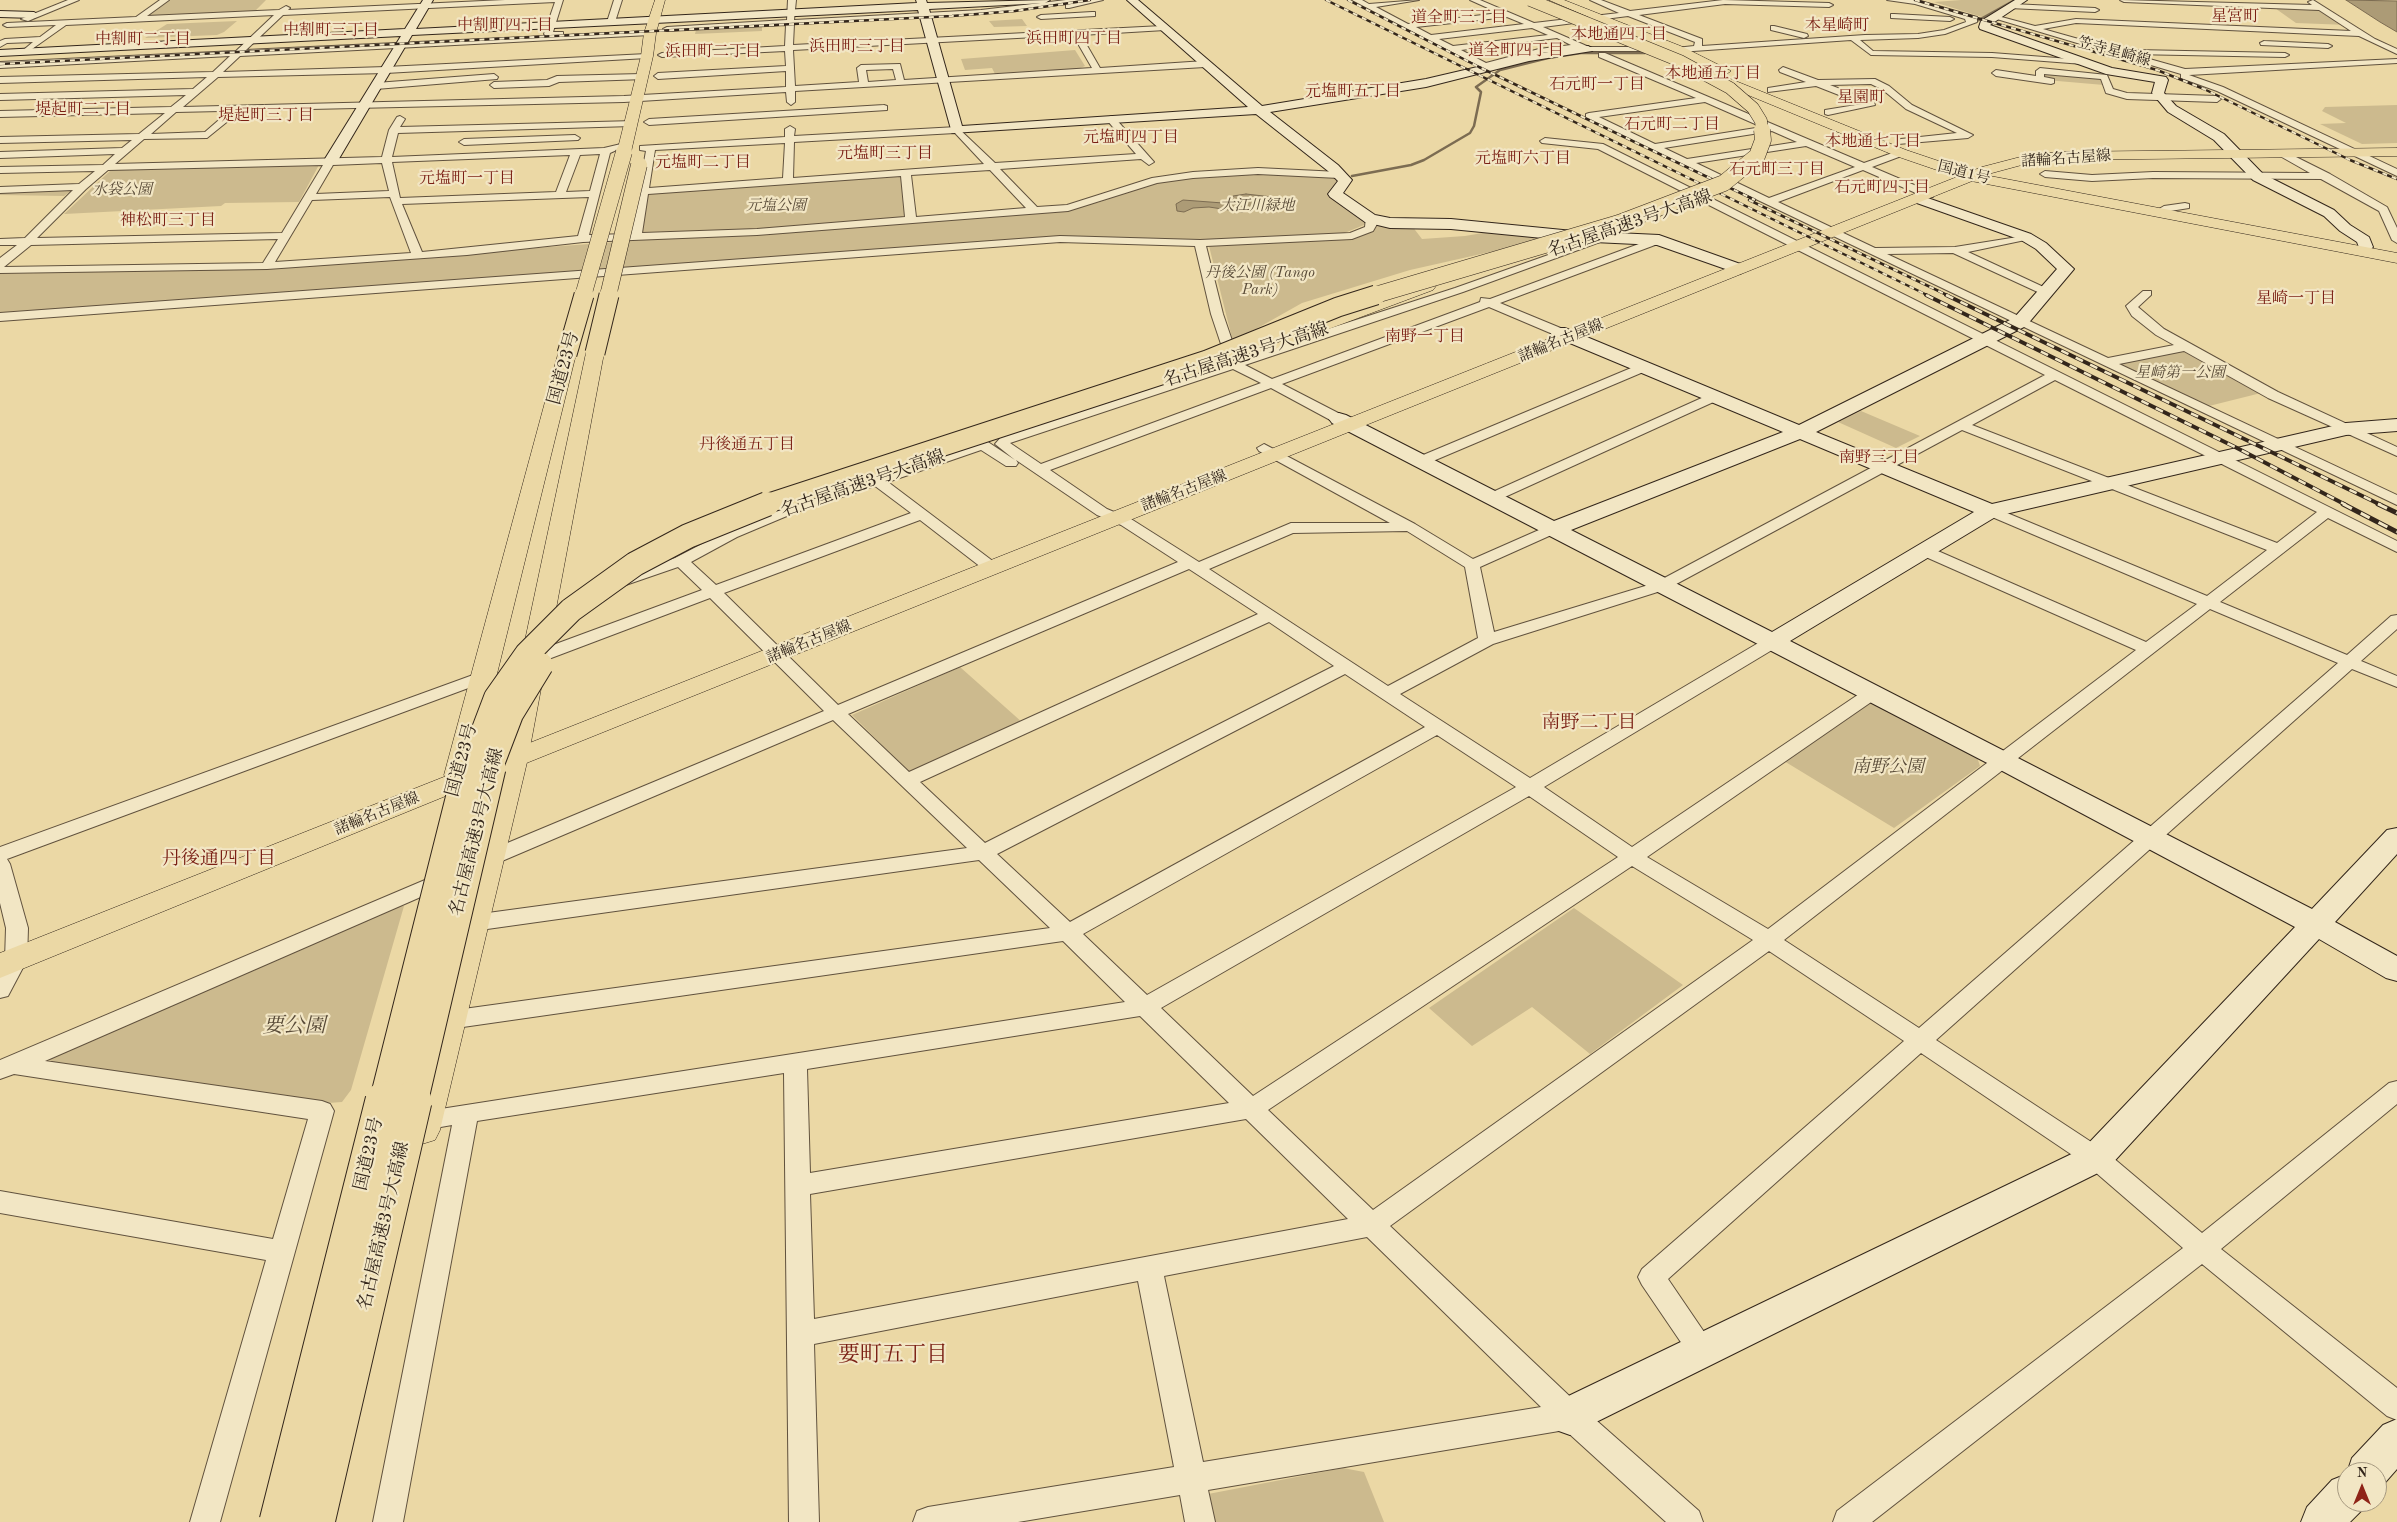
<!DOCTYPE html>
<meta charset="utf-8">
<style>
body{margin:0}
#map{position:relative;width:2397px;height:1522px;overflow:hidden;background:#ebd8a5;font-family:"Old Standard TT",serif}
canvas{display:block}
.north{position:absolute;left:2337px;top:1462px;width:50px;height:50px;box-sizing:border-box;background:#f2e6c4;border:1px solid #a69980;border-radius:50%;rotate:0deg;font-size:14px;font-weight:700;line-height:20px;text-align:center;color:#33261b}
.north::after{content:'';display:block;margin:auto;width:18px;height:22px;background:#8f2418;clip-path:polygon(50% 0,100% 100%,50% 72%,0 100%)}
</style>
<div id="map">
<canvas width="2397" height="1522"></canvas>
<div class="north">N</div>
</div>
<script>
const ctx = document.querySelector('canvas').getContext('2d');
ctx.lineJoin = 'round';
function paint(path, color) {
  ctx.fillStyle = color;
  ctx.fill(path, 'evenodd');
}
function poly(rows) {
  const path = new Path2D();
  for (const r of rows) {
    path.moveTo(r[0], r[1]);
    for (let i = 2; i < r.length; i += 2) path.lineTo(r[i], r[i + 1]);
  }
  return path;
}
function strokePath(path, color, width, dash) {
  ctx.strokeStyle = color;
  ctx.lineWidth = width;
  ctx.lineCap = dash ? 'butt' : 'round';
  ctx.setLineDash(dash || []);
  ctx.stroke(path);
}
function label(font, color, halo, rows, align = 'center') {
  ctx.font = font + ' "Old Standard TT","Noto Serif JP",serif';
  ctx.lineWidth = 4.5;
  ctx.setLineDash([]);
  ctx.textBaseline = 'middle';
  ctx.strokeStyle = halo;
  ctx.fillStyle = color;
  for (const [text, x, y, turn = 0] of rows) {
    ctx.save();
    ctx.translate(x, y);
    ctx.rotate((+turn || 0) * Math.PI / 180);
    ctx.textAlign = isNaN(turn) ? turn : align;
    if (halo) ctx.strokeText(text, 0, 0);
    ctx.fillText(text, 0, 0);
    ctx.restore();
  }
}
const green = poly([
 [168,0,266,0,253,13,141,18],
 [1961,0,2014,0,1982,17,1934,2],
 [2272,6,2321,8,2348,25,2296,23],
 [1022,19,1027,26,994,27,989,21],
 [237,21,224,32,217,35,145,38,167,24],
 [762,27,762,31,695,34,696,30],
 [1075,50,1085,66,1078,69,995,74,992,68,965,70,961,59],
 [2044,72,2102,78,2104,85,2046,80,2043,79],
 [2397,105,2397,143,2362,144,2320,124,2346,123,2322,111,2325,107],
 [320,163,299,202,225,203,221,206,64,214,110,171,115,169],
 [1258,172,1335,177,1339,180,1330,194,1366,221,1364,225,1342,234,1191,241,1057,237,0,315,0,274,280,267,1072,208,1100,202,1159,180],
 [901,175,907,215,904,218,757,230,641,232,648,193],
 [70,190,71,191,64,196,0,195,0,192],
 [1378,224,1412,226,1422,239,1465,236,1500,230,1561,236,1410,270,1302,303,1233,342,1209,246,1356,237,1375,229],
 [2180,351,2186,352,2261,393,2209,406,2117,364],
 [1861,411,1920,436,1896,448,1838,422],
 [960,667,1023,723,910,773,852,715],
 [1871,702,1977,757,1980,766,1894,828,1784,761],
 [391,906,404,906,351,1090,342,1102,328,1103,46,1063,47,1055],
 [1574,908,1683,985,1590,1054,1532,1007,1472,1046,1429,1008],
 [1343,1468,1364,1472,1384,1522,1210,1522,1203,1495]
]);
const water = poly([
 [2346,0,2397,1,2397,32,2380,22,2346,0],
 [1246,194,1272,197,1271,203,1242,212,1209,207,1193,208,1184,212,1177,211,1176,204,1183,200,1223,203,1230,201,1233,196,1246,194]
]);
const stream = poly([
 [1977,21,2015,0],
 [1352,176,1411,165,1424,160,1470,133,1474,126,1481,92,1476,87,1500,70,1548,58,1581,53,1645,53]
]);
const street = poly([
 [68,0,79,0,28,21,21,19,68,0],
 [160,0,169,0,147,16,279,10,286,6,290,8,288,10,505,0,563,0,553,32,563,32,563,35,650,31,654,33,650,35,240,56,223,72,386,67,647,54,651,56,647,58,386,73,218,77,183,107,624,96,786,87,786,71,658,79,654,76,658,73,786,66,785,51,662,57,658,55,662,53,785,46,786,25,667,31,663,29,667,27,787,20,788,0,796,0,794,20,981,10,1066,0,1103,0,1069,8,1066,8,1066,4,981,14,794,24,793,45,1162,26,1165,26,1165,30,1081,35,1100,68,1205,61,1209,64,1205,67,795,91,795,102,791,105,787,102,786,92,624,102,176,112,151,134,205,132,220,119,228,121,207,138,144,139,115,164,382,157,389,130,397,117,400,116,405,119,400,127,635,121,637,123,632,126,398,133,392,157,604,148,621,144,621,148,610,153,589,235,631,234,646,151,640,150,640,146,785,137,785,129,790,126,795,129,794,136,957,127,995,163,1136,154,1106,119,1111,116,1114,117,1154,162,1149,165,1141,159,1000,169,1037,207,1067,205,1152,178,1193,172,1258,168,1339,172,1344,175,1339,178,1258,174,1193,178,1157,183,1068,211,757,235,583,242,467,255,267,269,0,273,0,258,17,245,0,245,0,239,25,238,73,190,0,193,0,187,79,184,95,171,0,173,0,167,103,165,115,154,0,158,0,152,122,148,132,140,0,143,0,137,139,134,165,113,0,117,0,111,171,107,186,95,0,100,0,94,193,89,207,77,0,83,0,77,213,72,230,56,0,68,0,62,236,51,274,15,66,25,25,54,21,52,33,42,7,43,0,47,0,41,5,39,40,37,56,25,7,27,3,25,7,23,136,17,160,0],
 [555,2,544,34,546,36,246,50,283,15,555,2],
 [1073,35,1092,68,904,80,900,64,861,65,857,68,859,82,795,86,793,50,1073,35],
 [893,69,896,80,868,82,866,70,893,69],
 [955,133,984,164,793,178,794,142,955,133],
 [785,143,783,178,649,188,655,150,785,143],
 [600,154,590,191,566,192,580,155,600,154],
 [570,155,556,192,400,198,392,162,570,155],
 [382,163,389,191,316,194,333,165,382,163],
 [323,165,282,233,37,238,86,189,108,170,323,165],
 [990,170,1026,208,916,217,911,175,990,170],
 [901,176,905,217,757,229,642,233,648,194,901,176],
 [390,197,411,253,275,262,312,200,390,197],
 [589,197,578,236,422,252,402,204,589,197],
 [278,239,263,263,4,267,31,245,278,239],
 [614,0,622,0,615,22,611,24,607,22,614,0],
 [1352,0,1362,0,1369,4,1419,0,1376,7,1408,24,1499,13,1470,0,1480,0,1534,23,1619,13,1590,0,1601,0,1630,11,1723,0,1829,3,1833,5,1829,7,1725,4,1639,15,1702,39,1702,46,1865,35,1918,34,1944,30,1966,22,1965,19,1915,4,1887,0,1917,0,1977,17,1977,22,1945,34,1918,38,1860,40,1873,51,1992,53,2083,60,2087,62,2083,64,1992,57,1871,55,1851,40,1679,52,1676,52,1676,48,1694,46,1695,42,1628,16,1543,27,1589,47,1647,47,1651,49,1650,51,1588,51,1580,49,1540,53,1485,69,1352,0],
 [1507,17,1524,24,1431,35,1416,27,1507,17],
 [1532,28,1548,35,1453,46,1439,39,1532,28],
 [1557,38,1571,45,1539,49,1486,63,1461,50,1557,38],
 [2120,0,2312,5,2308,2,2313,0,2375,39,2397,49,2397,54,2359,36,2076,23,2043,29,2185,69,2397,59,2397,63,2189,75,2223,87,2397,169,2397,176,2217,91,2181,78,2181,74,1990,17,1994,15,2035,26,2076,19,2351,31,2319,10,2124,2,2120,0],
 [2012,4,2095,8,2099,10,2095,12,2009,8,2008,6,2012,4],
 [1092,12,1095,12,1095,16,1041,19,1037,17,1041,15,1092,12],
 [1894,14,1950,17,1954,19,1950,21,1891,18,1891,14,1894,14],
 [1774,26,1807,34,1808,36,1804,38,1771,30,1771,26,1774,26],
 [2264,41,2328,44,2332,46,2328,48,2261,45,2260,43,2264,41],
 [2135,50,2285,53,2289,55,2285,57,2132,54,2131,52,2135,50],
 [1599,53,1605,53,1864,163,1898,151,1904,151,1904,155,1872,167,1933,193,1933,197,1925,197,1863,170,1778,202,1875,248,1955,247,2030,235,2030,239,1968,252,2050,290,2050,294,2042,294,1953,253,1887,254,2108,358,2174,345,2156,335,2132,316,2126,306,2143,291,2151,291,2151,295,2138,307,2164,329,2278,392,2397,447,2397,456,2268,398,2184,351,2119,364,2397,495,2397,505,1586,118,1586,114,1589,113,1696,98,1599,57,1599,53],
 [1705,102,1762,127,1655,144,1599,117,1705,102],
 [1772,131,1797,142,1687,159,1664,148,1772,131],
 [1806,146,1855,167,1769,198,1696,163,1806,146],
 [1783,67,1818,80,1875,79,1889,86,1912,105,1973,135,1968,138,1898,144,1898,140,1901,139,1957,133,1906,109,1883,90,1871,84,1830,85,1874,102,1875,105,1828,115,1825,114,1825,110,1862,104,1816,86,1768,92,1768,88,1806,82,1780,72,1779,70,1783,67],
 [2040,68,2107,75,2113,89,2127,93,2217,96,2221,99,2217,102,2127,99,2106,93,2101,79,2044,74,2044,77,2054,79,2054,83,2051,84,1996,76,1992,73,1996,70,2036,76,2036,71,2040,68],
 [494,74,498,77,497,79,376,89,372,86,376,83,494,74],
 [642,74,646,77,645,79,559,82,549,86,494,88,490,85,494,82,547,80,557,76,642,74],
 [884,105,887,106,887,110,649,125,644,122,649,119,884,105],
 [575,135,580,138,578,140,464,145,459,142,464,139,575,135],
 [1545,138,1603,144,2397,541,2397,552,2328,518,2220,602,2347,655,2391,616,2397,615,2397,629,2361,661,2397,676,2397,687,2352,669,1936,1040,2105,1151,2202,1233,2389,1083,2397,1081,2397,1104,2221,1249,2397,1388,2397,1420,2387,1416,2202,1264,1872,1522,1833,1522,1837,1511,2183,1248,2087,1165,1921,1053,1668,1279,1717,1351,1713,1360,1703,1364,1693,1360,1642,1285,1638,1277,1642,1269,1904,1041,1769,951,1390,1226,1580,1406,1699,1511,1703,1522,1666,1522,1565,1430,1208,1490,1215,1522,1185,1522,1180,1495,1018,1522,913,1522,917,1511,928,1507,1174,1467,1138,1281,814,1344,819,1522,789,1522,784,1073,477,1121,403,1522,373,1522,452,1125,424,1130,415,1127,412,1120,415,1113,1125,1002,1063,941,449,1029,441,1026,438,1020,441,1014,449,1011,1050,928,979,860,473,931,466,928,462,923,466,918,473,915,967,848,833,720,495,864,488,866,481,864,478,859,481,854,824,711,710,598,538,663,526,663,523,659,526,655,702,590,678,567,617,588,609,583,611,580,675,558,727,531,784,507,978,442,988,442,1015,460,995,444,1002,436,1227,362,1211,314,1195,246,1060,242,0,321,0,313,1060,236,1200,240,1350,233,1365,227,1366,217,1374,217,1377,224,1373,231,1352,239,1206,246,1223,314,1238,358,1455,288,1602,236,1610,236,1611,238,1463,292,1245,365,1272,379,1480,302,1481,298,1490,299,1655,238,1663,238,1663,242,1500,303,1563,329,1565,332,1563,335,1555,335,1489,307,1282,384,1344,416,1346,419,1344,422,1334,422,1271,388,1050,470,1107,509,1131,519,1199,562,1291,523,1390,523,1259,451,1257,448,1264,444,1415,524,1473,559,1548,526,1558,526,1561,529,1558,532,1480,567,1494,632,1655,583,2045,375,1598,149,1542,143,1540,141,1545,138],
 [1233,369,1261,383,1041,464,1010,443,1233,369],
 [2055,380,2317,512,2277,543,1972,425,2055,380],
 [1962,430,2267,550,2207,596,1995,508,1985,508,1982,511,1985,514,2197,604,2146,642,1931,548,1919,548,1917,551,1919,554,2136,650,1768,929,1647,857,1877,698,1880,694,1877,690,1865,690,1632,847,1544,787,1777,647,1779,643,1777,639,1765,639,1530,778,1400,694,1493,644,1667,589,1962,430],
 [981,450,1006,466,1016,466,1018,463,1016,460,1097,515,1121,525,1178,562,838,705,724,593,920,520,986,571,998,571,1000,568,998,565,888,482,981,450],
 [875,486,911,513,716,585,691,562,737,537,794,513,875,486],
 [1407,531,1465,567,1478,638,1388,686,1209,569,1293,533,1407,531],
 [1189,569,1258,614,909,772,848,714,1189,569],
 [2210,609,2338,663,1919,1028,1784,940,2210,609],
 [1269,622,1334,666,985,843,920,782,1269,622],
 [1345,674,1425,727,1070,922,997,854,1345,674],
 [1437,735,1516,787,1147,995,1083,934,1437,735],
 [1529,796,1618,857,1253,1096,1161,1008,1529,796],
 [1632,866,1753,940,1373,1210,1268,1110,1632,866],
 [1140,1016,1229,1103,810,1173,807,1069,1140,1016],
 [1246,1119,1348,1219,814,1319,810,1194,1246,1119],
 [1367,1237,1541,1407,1203,1462,1164,1276,1367,1237],
 [2280,152,2286,152,2330,174,2387,207,2397,228,2397,243,2392,240,2379,211,2321,179,2153,178,2092,181,2045,177,2040,174,2045,171,2092,175,2153,172,2310,173,2280,156,2280,152],
 [2185,203,2189,204,2189,208,2164,212,2159,209,2164,206,2185,203],
 [1643,363,1648,364,1649,367,1648,370,1426,464,1421,465,1414,461,1416,458,1643,363],
 [1715,392,1722,396,1720,399,1496,501,1486,501,1484,498,1486,495,1715,392],
 [484,671,490,672,493,676,490,680,7,859,10,864,28,928,27,960,8,996,0,998,0,970,5,960,6,928,0,903,0,847,484,671],
 [432,877,439,879,442,884,439,889,45,1061,322,1101,330,1104,334,1111,220,1522,190,1522,266,1260,0,1213,0,1191,273,1239,308,1119,14,1074,0,1079,0,1060,432,877]
]);
const secondary = poly([
 [423,0,433,0,416,29,917,3,916,0,926,0,927,3,1050,0,1045,3,929,9,962,126,1248,107,1127,0,1138,0,1262,106,1426,79,1529,55,1588,46,1594,49,1592,51,1529,61,1426,87,1270,112,1338,165,1352,180,1343,193,1375,215,1390,218,1451,219,1573,231,1659,235,1746,266,1748,269,1740,274,1734,272,1657,245,1573,241,1451,229,1390,228,1365,222,1330,197,1328,194,1338,181,1328,171,1256,114,952,133,918,10,412,35,337,162,330,166,323,162,401,36,0,56,0,50,405,29,423,0],
 [2015,0,2027,0,1990,25,2112,68,2166,77,2168,80,2164,93,2176,106,2224,134,2263,174,2334,210,2350,225,2369,237,2373,247,2370,250,2360,250,2357,242,2340,231,2324,216,2253,180,2214,140,2168,112,2152,93,2155,82,2106,74,1980,29,1979,27,1981,21,2015,0],
 [0,11,34,12,39,15,34,18,0,17,0,11],
 [1919,195,2031,234,2046,243,2074,269,2026,326,1816,432,1992,504,2346,423,2397,419,2397,431,2346,435,1997,516,1790,641,2312,909,2387,830,2397,828,2397,854,2335,922,2397,956,2397,981,2386,978,2319,939,2108,1168,1570,1435,1556,1430,1550,1416,1556,1402,2084,1148,2295,927,1993,766,1332,423,1329,419,1332,415,1339,413,1346,415,1554,521,1783,432,1553,336,1550,332,1553,328,1565,328,1799,425,2014,318,2057,269,2036,249,2021,240,1914,202,1912,199,1914,196,1919,195],
 [1800,439,1974,512,1772,632,1571,530,1800,439],
 [2397,1419,2397,1469,2382,1486,2377,1488,2377,1472,2347,1473,2352,1458,2383,1425,2397,1419],
 [2347,1474,2347,1502,2365,1502,2362,1510,2350,1522,2301,1522,2307,1507,2332,1480,2347,1474]
]);
const primary = poly([
 [2397,148,2397,156,2058,160,2029,163,1992,173,524,764,0,978,0,953,1982,167,2028,155,2058,152,2397,148]
]);
const highway = poly([
 [655,0,665,0,656,33,653,56,631,152,624,156,617,152,641,56,644,33,655,0],
 [1549,0,1564,0,1683,47,1731,71,1725,75,1721,74,1549,0],
 [1701,67,1906,150,1974,173,2397,253,2397,263,1966,180,1896,156,1697,74,1695,71,1701,67],
 [1427,281,1433,282,1436,286,1433,290,1267,352,1253,352,1251,348,1253,344,1427,281],
 [595,347,602,349,604,353,528,758,440,1130,435,1140,422,1144,409,1140,404,1130,500,758,586,353,588,349,595,347],
 [567,348,574,350,576,354,472,775,468,781,458,784,448,781,444,775,558,354,560,350,567,348]
]);
const railFar2 = poly([
 [1326,0,1929,296],
 [1348,0,1479,67,1755,200],
 [1915,0,2157,70,2204,89,2350,160,2397,179],
 [0,64,952,16,1015,11,1090,0],
 [1749,200,1949,296]
]);
const railFar1 = poly([
 [1926,295,2237,448,2346,505],
 [1946,295,2381,505]
]);
const rail = poly([
 [2343,504,2397,532],
 [2378,504,2397,513]
]);
const highwayBridgeFar5 = poly([
 [1530,0,1680,61,1730,88,1753,108,1761,121,1762,131]
]);
const highwayBridgeFar4 = poly([
 [583,296,624,152],
 [608,296,639,165],
 [1372,296,1619,223,1724,183,1757,156,1763,140,1762,130]
]);
const highwayBridgeFar3 = poly([
 [595,353,609,295],
 [567,354,584,295],
 [763,505,1207,360,1338,307,1376,295]
]);
const highwayBridgeFar2 = poly([
 [469,769,496,698,527,654,571,610,635,564,688,536,767,504],
 [490,769,511,714,541,665]
]);
const highwayBridgeFar1 = poly([
 [385,1102,469,768],
 [412,1102,490,768]
]);
const highwayBridge = poly([
 [279,1522,385,1101],
 [315,1522,412,1101]
]);
const farStreetnames = [
 ["笠寺星崎線",2114,52,15],
 ["諸輪名古屋線",2066,159,-4],
 ["国道1号",1964,173,14],
 ["諸輪名古屋線",1561,341,-22],
 ["諸輪名古屋線",1184,491,-21],
 ["諸輪名古屋線",809,642,-22],
 ["諸輪名古屋線",377,814,-22]
];
const farParknames = [
 ["水袋公園",122,190],
 ["元塩公園",776,206],
 ["大江川緑地",1257,206],
 ["丹後公園 (Tango",1260,273],
 ["Park)",1260,290],
 ["星崎第一公園",2180,373]
];
const farQuarternames = [
 ["星宮町",2235,17],
 ["本星崎町",1837,26],
 ["星園町",1861,98]
];
const farNeighbourhoodnames = [
 ["道全町三丁目",1459,18],
 ["中割町四丁目",505,26],
 ["中割町三丁目",331,31],
 ["本地通四丁目",1619,35],
 ["浜田町四丁目",1074,39],
 ["中割町二丁目",143,40],
 ["浜田町三丁目",857,47],
 ["道全町四丁目",1516,51],
 ["浜田町二丁目",713,52],
 ["本地通五丁目",1713,74],
 ["石元町一丁目",1597,85],
 ["元塩町五丁目",1353,92],
 ["堤起町二丁目",83,110],
 ["堤起町三丁目",266,116],
 ["石元町二丁目",1672,125],
 ["元塩町四丁目",1131,138],
 ["本地通七丁目",1873,142],
 ["元塩町三丁目",885,154],
 ["元塩町六丁目",1523,159],
 ["元塩町二丁目",703,163],
 ["石元町三丁目",1777,170],
 ["元塩町一丁目",467,179],
 ["石元町四丁目",1882,188],
 ["神松町三丁目",168,221],
 ["星崎一丁目",2296,299],
 ["南野一丁目",1425,337],
 ["丹後通五丁目",747,445],
 ["南野三丁目",1879,458]
];
const streetNames = [
 ["名古屋高速3号大高線",1630,224,-19],
 ["名古屋高速3号大高線",1246,355,-18],
 ["国道23号",564,368,-75],
 ["名古屋高速3号大高線",863,484,-19],
 ["国道23号",462,760,-75],
 ["名古屋高速3号大高線",477,832,-76],
 ["国道23号",369,1154,-77],
 ["名古屋高速3号大高線",384,1226,-77]
];
const parkNames = [
 ["南野公園",1888,767]
];
const neighbourhoodNames = [
 ["南野二丁目",1589,723],
 ["丹後通四丁目",219,859]
];
const nearParknames = [
 ["要公園",294,1026]
];
const nearNeighbourhoodnames = [
 ["要町五丁目",893,1355]
];
paint(green, '#ccba8e');
paint(water, '#ac9b76');
strokePath(water, '#7c6c52', 1);
strokePath(stream, '#7c6c52', 2.5);
strokePath(street, '#61523e', 2);
strokePath(secondary, '#33261b', 2);
strokePath(primary, '#33261b', 1);
strokePath(highway, '#33261b', 1);
paint(street, '#f2e6c4');
paint(secondary, '#f2e6c4');
paint(primary, '#ebd8a5');
paint(highway, '#ebd8a5');
strokePath(railFar2, '#33261b', 2.5);
strokePath(railFar1, '#33261b', 4);
strokePath(rail, '#33261b', 5);
strokePath(railFar2, '#f2e6c4', 2, [5]);
strokePath(railFar1, '#f2e6c4', 2.5, [8]);
strokePath(rail, '#f2e6c4', 3, [10]);
strokePath(highwayBridgeFar5, '#33261b', 13, []);
strokePath(highwayBridgeFar4, '#33261b', 17, []);
strokePath(highwayBridgeFar3, '#33261b', 21, []);
strokePath(highwayBridgeFar2, '#33261b', 26, []);
strokePath(highwayBridgeFar1, '#33261b', 33, []);
strokePath(highwayBridge, '#33261b', 41, []);
strokePath(highwayBridgeFar5, '#ebd8a5', 12);
strokePath(highwayBridgeFar4, '#ebd8a5', 16);
strokePath(highwayBridgeFar3, '#ebd8a5', 19);
strokePath(highwayBridgeFar2, '#ebd8a5', 24);
strokePath(highwayBridgeFar1, '#ebd8a5', 31);
strokePath(highwayBridge, '#ebd8a5', 39);
label('15px', '#33261b', '#f2e6c4', farStreetnames);
label('italic 15px', '#594b38', '#f2e6c4', farParknames);
label('16px', '#7a1f14', '#f2e6c4', farQuarternames);
label('16px', '#7a1f14', '#f2e6c4', farNeighbourhoodnames);
label('18px', '#33261b', '#f2e6c4', streetNames);
label('italic 18px', '#594b38', '#f2e6c4', parkNames);
label('19px', '#7a1f14', '#f2e6c4', neighbourhoodNames);
label('italic 21px', '#594b38', '#f2e6c4', nearParknames);
label('22px', '#7a1f14', '#f2e6c4', nearNeighbourhoodnames);
</script>
